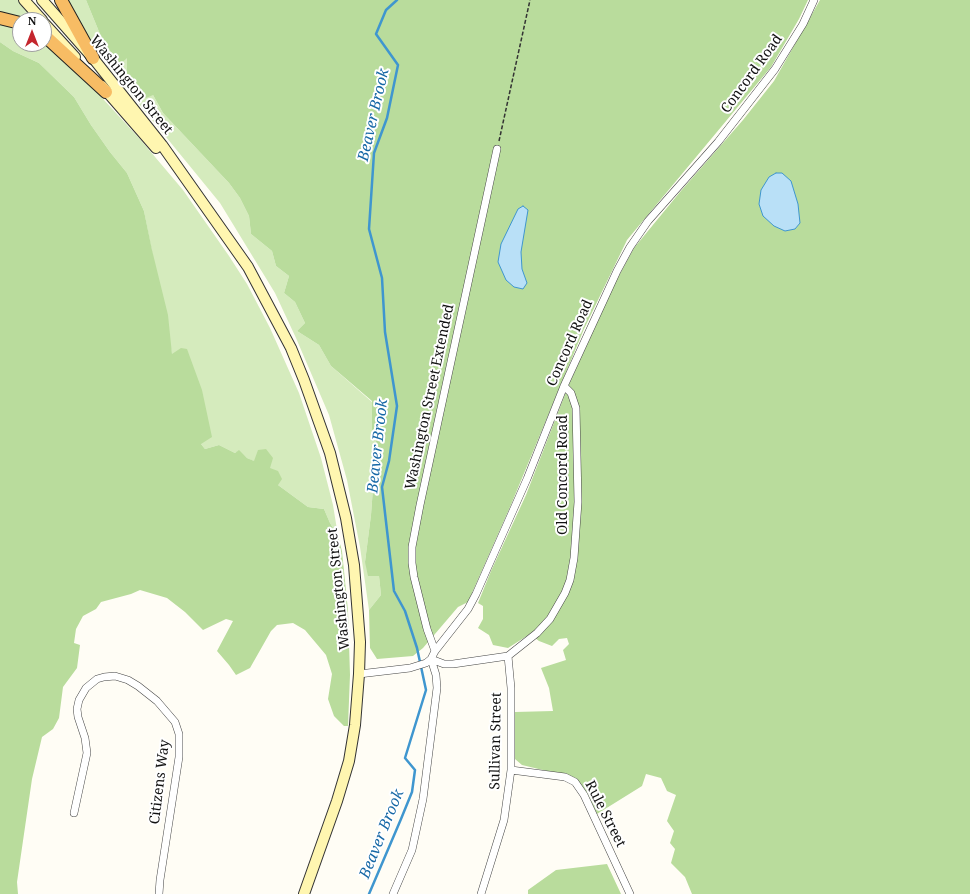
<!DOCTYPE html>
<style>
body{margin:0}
#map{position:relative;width:970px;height:894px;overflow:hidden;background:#fffdf5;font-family:"Noto Serif",serif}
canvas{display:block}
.north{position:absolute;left:12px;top:12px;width:40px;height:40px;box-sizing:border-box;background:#fff;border:1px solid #a0a0a0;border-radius:50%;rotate:0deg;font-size:11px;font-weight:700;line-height:16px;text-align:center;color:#111}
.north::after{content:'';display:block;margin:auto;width:14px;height:18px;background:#c4262e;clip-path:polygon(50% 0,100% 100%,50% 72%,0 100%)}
</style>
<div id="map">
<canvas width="970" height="894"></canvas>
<div class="north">N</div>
</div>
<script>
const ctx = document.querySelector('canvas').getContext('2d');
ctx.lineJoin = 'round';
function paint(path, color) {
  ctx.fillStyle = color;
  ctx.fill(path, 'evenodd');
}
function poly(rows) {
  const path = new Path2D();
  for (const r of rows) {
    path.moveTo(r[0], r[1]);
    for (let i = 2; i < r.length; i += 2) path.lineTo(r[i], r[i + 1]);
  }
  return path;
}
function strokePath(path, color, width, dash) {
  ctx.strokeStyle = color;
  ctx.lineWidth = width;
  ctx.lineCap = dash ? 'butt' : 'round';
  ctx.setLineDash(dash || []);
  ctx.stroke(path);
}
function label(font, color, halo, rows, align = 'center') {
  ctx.font = font + ' "Noto Serif",serif';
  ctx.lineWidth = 4;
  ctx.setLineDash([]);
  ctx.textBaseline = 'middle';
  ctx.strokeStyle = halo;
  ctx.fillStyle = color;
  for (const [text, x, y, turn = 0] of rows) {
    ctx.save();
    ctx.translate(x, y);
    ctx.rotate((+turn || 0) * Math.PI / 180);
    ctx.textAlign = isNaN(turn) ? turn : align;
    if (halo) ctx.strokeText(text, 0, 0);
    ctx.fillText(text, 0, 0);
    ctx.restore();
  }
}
const green = poly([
 [0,0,20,0,38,20,25,20,11,15,0,12],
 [65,0,86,0,102,39,121,65,127,57,127,76,153,95,163,113,229,183,240,198,249,216,251,234,272,251,276,266,289,276,284,293,295,302,305,323,297,331,319,345,331,366,372,402,372,432,379,449,371,461,373,488,371,515,365,562,379,576,381,595,369,610,360,547,347,480,329,415,296,338,275,293,220,203,108,66,84,34],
 [0,21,20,25,20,44,44,44,44,40,82,76,139,138,183,190,229,256,247,284,270,328,299,393,321,458,333,505,338,536,330,523,324,509,308,507,278,485,270,469,247,458,239,451,235,453,219,445,205,449,201,444,172,354,144,211,127,173,110,152,91,125,74,97,39,63,13,51,0,42]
]);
const forest = poly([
 [86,0,808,0,799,19,771,67,627,240,584,329,510,507,468,602,458,607,423,648,413,656,377,659,370,648,369,610,381,595,379,576,368,576,365,562,371,515,373,488,371,461,379,449,372,432,372,401,331,366,319,345,297,331,305,323,295,302,284,293,289,276,276,266,272,251,251,234,249,216,240,198,229,183,163,113,153,95,146,98,132,93,127,76,127,58,120,65,102,39],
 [820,0,970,0,970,894,692,894,685,877,671,863,675,849,670,843,674,831,667,821,676,795,667,791,661,778,646,774,642,786,597,814,588,794,576,778,522,765,515,759,515,712,553,711,549,688,541,668,566,660,563,650,569,644,567,638,559,639,552,646,539,641,530,634,508,648,493,645,489,635,478,628,483,619,483,606,478,603,491,571,526,495,569,384,614,285,634,248,680,192,743,120,774,81],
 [0,42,13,51,39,63,74,97,91,125,110,152,127,173,144,211,152,250,168,315,172,354,181,348,187,349,202,390,212,437,201,444,205,449,219,445,235,453,239,450,247,458,254,461,258,450,266,449,273,458,270,468,278,471,282,479,278,485,308,507,324,509,330,523,338,536,342,551,348,611,350,675,348,726,344,726,334,716,328,699,332,674,326,655,305,630,293,623,277,625,271,631,250,668,236,675,229,665,217,651,233,621,226,619,203,630,185,612,167,598,140,590,131,594,101,602,96,609,83,616,76,629,74,643,80,645,77,668,63,687,59,718,53,729,42,737,32,779,17,882,18,894,0,894],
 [607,864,621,894,528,894,528,890,556,870]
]);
const water = poly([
 [776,173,782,173,791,181,798,204,800,223,795,229,785,231,774,226,763,216,759,204,761,190,769,177,776,173],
 [523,206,528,210,521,252,522,269,527,283,523,289,514,287,506,280,498,262,501,244,518,209,523,206]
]);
const stream = poly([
 [369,894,401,819,412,792,415,770,405,758,426,690,417,648,405,611,394,591,382,487,389,461,397,406,385,332,382,278,369,229,374,153,387,118,398,65,376,34,386,10,397,0]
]);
const path = poly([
 [499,141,530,0]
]);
const minor = poly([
 [435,651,427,629,414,577,412,563,412,547,420,505,497,149],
 [431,659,444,664,453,664,508,656,537,633,550,619,565,593,570,580,574,558,578,502,576,408,571,393,564,386],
 [359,674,410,668,426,663,431,659,435,651,468,609,476,594,527,479,564,386,617,271,630,247,648,221,718,142,775,69,803,24,814,0],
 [511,770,565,777,575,782,584,795,630,894],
 [74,813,87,753,85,738,78,717,77,709,79,700,86,688,97,679,104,677,115,676,128,680,138,686,157,701,175,722,179,734,179,757,160,880,159,894],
 [393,894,412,850,423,799,437,688,436,675,431,659],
 [481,894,504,820,511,770,511,688,508,656]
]);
const secondary = poly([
 [24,0,42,20],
 [42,0,93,58,162,145,248,267,291,348,304,380,330,453,346,518,354,565,360,642,359,674,355,725,349,761,337,801,304,894],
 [44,23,75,57],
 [102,86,156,148]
]);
const trunk = poly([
 [61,0,93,58],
 [0,18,20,23],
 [44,35,106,92]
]);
const streetNames = [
 ["Concord Road",752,74,-54],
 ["Washington Street",131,85,51],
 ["Concord Road",570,343,-66],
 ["Washington Street Extended",430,397,-78],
 ["Old Concord Road",563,475,-90],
 ["Washington Street",339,589,-96],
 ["Sullivan Street",496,741,-89],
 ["Citizens Way",160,782,-83],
 ["Rule Street",605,814,63]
];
const waterNames = [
 ["Beaver Brook",374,115,-77],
 ["Beaver Brook",378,446,-84],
 ["Beaver Brook",382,834,-68]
];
paint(green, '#d5ebbd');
paint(forest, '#b9dc9c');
paint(water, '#b9e0f7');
strokePath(water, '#3f96cf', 1);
strokePath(stream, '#3f96cf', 2.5);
strokePath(minor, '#444', 8);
strokePath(secondary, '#333', 12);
strokePath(trunk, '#222', 14);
strokePath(path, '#333', 1.5, [4, 2]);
strokePath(minor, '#fff', 7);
strokePath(secondary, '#fff6b0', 10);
strokePath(trunk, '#f7bc64', 12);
label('14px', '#111', '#fff', streetNames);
label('italic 15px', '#1768a6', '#fff', waterNames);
</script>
